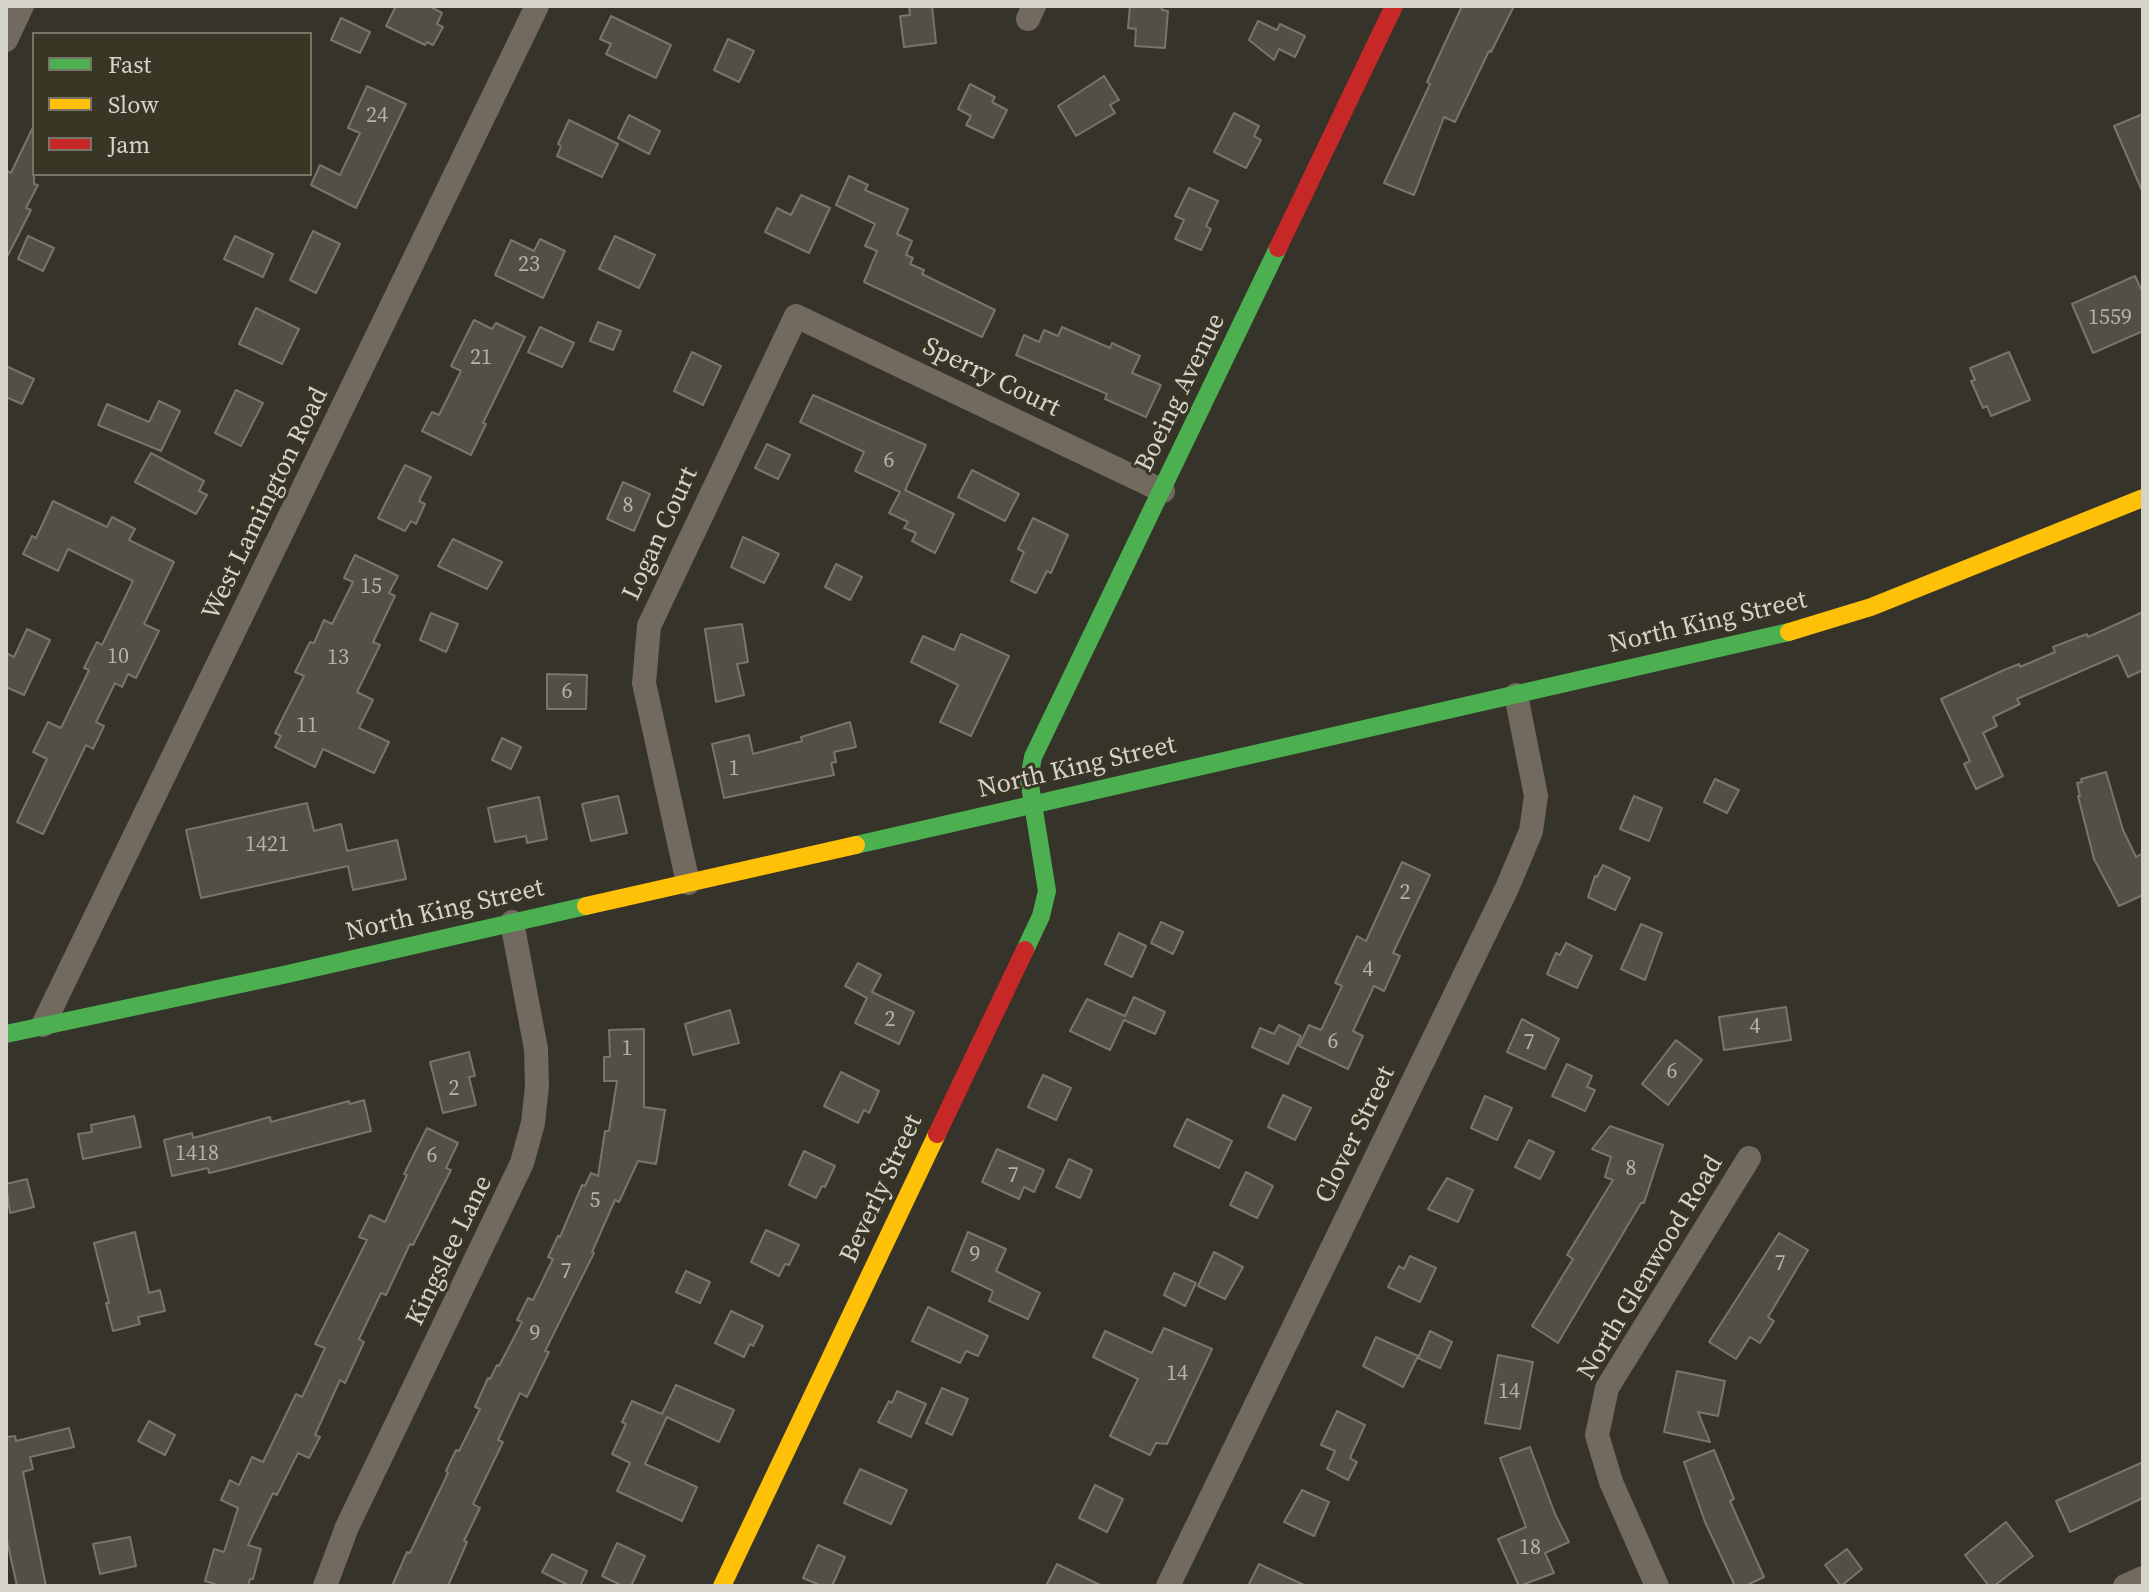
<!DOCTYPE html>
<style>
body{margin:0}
#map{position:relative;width:2149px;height:1592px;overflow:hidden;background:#36332a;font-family:"Source Serif 4",serif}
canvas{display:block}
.frame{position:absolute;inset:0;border:8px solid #d6d3ca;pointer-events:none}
.legend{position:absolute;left:32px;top:32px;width:280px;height:144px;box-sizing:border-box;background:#3a3626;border:2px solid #787568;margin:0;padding:10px 14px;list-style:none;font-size:24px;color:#d6d3ca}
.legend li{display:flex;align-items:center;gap:16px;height:40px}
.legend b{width:40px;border:2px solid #787568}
</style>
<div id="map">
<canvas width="2149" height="1592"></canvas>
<div class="frame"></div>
<ul class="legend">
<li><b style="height:10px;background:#4caf50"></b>Fast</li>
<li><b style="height:10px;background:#ffc107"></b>Slow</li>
<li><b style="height:10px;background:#c62828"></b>Jam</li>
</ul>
</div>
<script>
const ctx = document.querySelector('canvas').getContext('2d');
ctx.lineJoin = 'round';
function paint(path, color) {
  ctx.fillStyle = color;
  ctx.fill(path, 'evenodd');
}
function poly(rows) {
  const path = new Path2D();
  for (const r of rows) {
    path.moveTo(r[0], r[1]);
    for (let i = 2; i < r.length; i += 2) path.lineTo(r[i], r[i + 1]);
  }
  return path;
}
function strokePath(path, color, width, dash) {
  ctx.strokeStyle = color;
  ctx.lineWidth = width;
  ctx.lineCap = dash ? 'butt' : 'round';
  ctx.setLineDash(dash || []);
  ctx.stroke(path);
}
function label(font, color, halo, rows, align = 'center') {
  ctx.font = font + ' "Source Serif 4",serif';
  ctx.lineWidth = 6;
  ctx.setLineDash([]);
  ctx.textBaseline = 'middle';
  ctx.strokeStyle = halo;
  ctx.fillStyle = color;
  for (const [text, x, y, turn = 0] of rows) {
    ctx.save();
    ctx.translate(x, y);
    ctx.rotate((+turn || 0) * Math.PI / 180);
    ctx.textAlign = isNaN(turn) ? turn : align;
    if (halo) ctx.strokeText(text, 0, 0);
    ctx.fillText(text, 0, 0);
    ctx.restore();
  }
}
const building = poly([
 [396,6,429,6,442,13,437,24,443,27,433,45,427,42,425,45,386,26,396,6],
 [909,6,932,6,936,43,904,47,900,16,910,15,909,6],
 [1130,6,1162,6,1162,10,1168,11,1165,48,1135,46,1136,29,1128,28,1130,6],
 [1462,6,1514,6,1491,52,1489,51,1455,122,1444,117,1414,195,1384,183,1430,84,1427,82,1462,6],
 [611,16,671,45,656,78,606,54,611,44,600,39,611,16],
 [341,18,370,32,360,53,331,40,341,18],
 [1258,21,1277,30,1280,24,1305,36,1295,57,1279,49,1274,60,1249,40,1258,21],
 [728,39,754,51,739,82,714,70,728,39],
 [1104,76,1119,100,1110,105,1115,113,1076,136,1058,106,1104,76],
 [970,84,995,97,992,102,1007,110,993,138,966,125,971,116,958,109,970,84],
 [367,86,406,104,356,208,311,185,320,165,340,175,360,133,348,128,367,86],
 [1234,113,1259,126,1254,136,1261,140,1246,168,1214,152,1234,113],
 [2143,114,2143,193,2114,126,2143,114],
 [629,115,660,131,649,154,618,138,629,115],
 [569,120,618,144,602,177,557,156,561,146,558,144,569,120],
 [34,125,34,184,38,185,26,208,31,210,6,259,6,170,11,173,34,125],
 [849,176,868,185,865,190,908,209,897,234,912,241,906,255,913,258,910,264,924,270,922,274,995,310,982,337,864,282,877,251,865,246,875,224,836,205,849,176],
 [1189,188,1218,201,1206,226,1211,229,1201,250,1175,239,1184,220,1175,216,1189,188],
 [801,195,830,208,809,253,765,232,777,208,791,215,801,195],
 [313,231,340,244,316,293,290,280,313,231],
 [28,236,54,248,43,271,18,259,28,236],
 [235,236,273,254,263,277,224,259,235,236],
 [615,236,655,255,639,288,599,269,615,236],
 [540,239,565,251,543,298,495,275,511,240,534,251,540,239],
 [2135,276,2143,293,2143,331,2093,353,2072,304,2135,276],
 [256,308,299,329,282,364,239,344,256,308],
 [474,320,492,329,496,323,525,337,483,423,486,424,471,455,422,431,432,412,439,415,461,371,451,366,474,320],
 [598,322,621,331,613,350,590,341,598,322],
 [540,327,574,343,562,367,528,352,540,327],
 [1062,327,1110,348,1112,343,1140,356,1132,373,1161,385,1146,417,1105,399,1107,394,1016,355,1024,335,1039,342,1044,330,1058,336,1062,327],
 [692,352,721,366,703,405,674,391,692,352],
 [2009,352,2030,400,1991,416,1987,406,1983,408,1971,381,1975,380,1970,368,2009,352],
 [6,366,34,379,22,404,6,397,6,366],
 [236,390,263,403,241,446,215,433,236,390],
 [813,395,926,445,905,490,954,514,935,553,912,541,916,533,904,528,908,522,889,513,900,492,855,471,864,452,800,422,813,395],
 [159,401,180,411,161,451,98,425,107,404,149,422,159,401],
 [767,444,790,455,778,479,755,468,767,444],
 [151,453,204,481,199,491,207,495,196,514,135,482,151,453],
 [405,465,431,477,419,501,425,504,416,524,411,521,405,531,378,518,405,465],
 [972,470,1019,494,1005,521,958,497,972,470],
 [623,482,650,494,634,531,607,519,623,482],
 [53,501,107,527,112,517,135,529,129,540,174,562,144,624,159,631,136,678,128,674,122,687,115,683,96,722,104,726,93,749,86,745,43,834,17,822,47,759,33,752,48,722,61,728,89,670,84,668,97,642,102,645,133,581,68,549,58,571,23,554,32,536,36,538,53,501],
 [1033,518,1068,535,1051,573,1047,571,1036,593,1011,581,1024,552,1018,549,1033,518],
 [743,537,779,554,764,583,731,567,743,537],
 [453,539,502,562,487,589,438,566,453,539],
 [355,555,398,576,389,593,395,596,373,642,380,645,357,692,373,700,359,728,389,742,374,773,323,749,315,767,275,747,281,736,275,733,304,676,295,672,310,642,314,643,324,620,332,624,353,582,344,578,355,555],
 [836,564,862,577,850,600,825,587,836,564],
 [2143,612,2143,670,2128,677,2118,655,2017,699,2020,704,1993,717,1997,726,1983,733,2003,776,1976,789,1964,764,1970,761,1941,699,2004,670,2019,664,2020,667,2055,652,2053,647,2087,634,2088,637,2143,612],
 [431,613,458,624,446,652,420,640,431,613],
 [742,624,748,662,737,664,744,695,716,702,705,629,742,624],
 [27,629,50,640,24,695,6,687,6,653,14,657,27,629],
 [961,634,1009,656,971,736,940,722,958,685,911,662,923,636,954,650,961,634],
 [547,674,587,675,586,709,547,709,547,674],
 [850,722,856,747,834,752,836,762,831,763,834,775,724,798,712,744,749,735,753,754,802,741,801,737,850,722],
 [502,738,521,747,511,769,492,760,502,738],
 [2106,772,2123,830,2136,857,2143,853,2143,895,2119,906,2094,859,2078,796,2080,796,2077,783,2082,782,2081,779,2106,772],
 [1715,779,1739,790,1727,813,1704,802,1715,779],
 [618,796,627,833,591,841,582,804,618,796],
 [1634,796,1662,808,1649,841,1620,829,1634,796],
 [539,797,547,839,527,843,526,836,495,842,488,808,539,797],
 [307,803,314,831,341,824,347,851,397,840,406,879,353,890,348,866,201,898,186,830,307,803],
 [1402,862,1430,875,1393,953,1400,956,1384,991,1374,986,1353,1031,1363,1036,1348,1069,1299,1046,1309,1025,1321,1030,1342,986,1335,983,1357,936,1366,941,1402,862],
 [1603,865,1630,878,1615,910,1588,897,1595,876,1597,877,1603,865],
 [1161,922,1183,932,1173,954,1151,943,1161,922],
 [1641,924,1662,933,1645,980,1621,969,1641,924],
 [1119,933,1146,946,1132,977,1105,964,1119,933],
 [1566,943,1592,956,1577,988,1547,974,1556,953,1560,955,1566,943],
 [858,963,881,975,872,992,914,1012,899,1044,855,1023,867,998,845,986,858,963],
 [1134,997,1165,1012,1155,1034,1124,1020,1110,1050,1070,1031,1087,999,1125,1016,1134,997],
 [1786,1007,1791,1040,1724,1050,1719,1017,1786,1007],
 [730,1010,739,1043,693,1055,685,1024,730,1010],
 [1522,1019,1559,1039,1545,1069,1507,1052,1522,1019],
 [1279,1025,1301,1036,1288,1064,1252,1047,1260,1028,1274,1034,1279,1025],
 [644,1029,644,1107,665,1110,656,1164,638,1161,619,1202,615,1200,592,1252,594,1253,545,1351,549,1352,527,1397,520,1393,498,1440,503,1442,473,1504,480,1508,464,1541,467,1542,448,1586,392,1586,407,1552,410,1553,448,1473,446,1471,456,1450,459,1451,480,1409,475,1407,488,1378,490,1379,497,1365,499,1366,522,1322,517,1320,528,1298,533,1300,553,1259,548,1257,558,1236,560,1237,582,1185,585,1186,591,1173,598,1176,605,1131,609,1131,617,1081,604,1081,604,1057,610,1057,609,1030,644,1029],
 [1676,1040,1702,1060,1668,1105,1642,1084,1676,1040],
 [469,1052,475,1076,469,1077,476,1105,443,1113,430,1062,469,1052],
 [1567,1064,1592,1076,1587,1087,1595,1090,1585,1111,1552,1096,1567,1064],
 [841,1072,879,1091,869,1113,864,1110,858,1123,824,1106,841,1072],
 [1043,1075,1071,1088,1056,1120,1028,1107,1043,1075],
 [1283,1095,1311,1108,1295,1140,1268,1127,1283,1095],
 [1485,1096,1512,1108,1497,1140,1471,1128,1485,1096],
 [364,1100,371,1131,230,1168,209,1173,208,1168,172,1176,164,1140,192,1133,193,1138,270,1117,271,1122,349,1101,350,1104,364,1100],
 [134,1116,141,1147,83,1159,78,1134,92,1132,91,1125,134,1116],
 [1187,1119,1232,1141,1219,1168,1174,1146,1187,1119],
 [1610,1126,1663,1145,1644,1203,1641,1203,1558,1343,1532,1326,1573,1259,1567,1255,1613,1180,1605,1177,1611,1157,1592,1149,1610,1126],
 [427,1128,458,1143,446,1168,451,1170,413,1245,410,1244,386,1295,381,1293,359,1339,364,1342,345,1383,340,1380,315,1435,320,1437,309,1458,298,1453,277,1495,273,1493,248,1545,261,1549,253,1579,250,1579,248,1586,214,1586,215,1584,205,1581,214,1549,224,1552,238,1508,221,1500,230,1480,239,1485,252,1457,263,1462,296,1394,302,1397,325,1348,315,1344,367,1240,359,1237,370,1215,385,1222,407,1175,404,1174,427,1128],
 [1529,1140,1554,1152,1540,1179,1515,1167,1529,1140],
 [997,1149,1044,1170,1034,1192,1024,1187,1019,1199,982,1182,997,1149],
 [804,1151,835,1166,825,1187,822,1186,816,1198,789,1185,804,1151],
 [1069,1159,1092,1170,1080,1198,1056,1187,1069,1159],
 [1246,1172,1273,1186,1257,1218,1230,1205,1246,1172],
 [1447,1178,1473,1190,1458,1222,1428,1209,1447,1178],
 [27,1179,34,1207,10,1213,6,1184,27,1179],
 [766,1230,799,1245,789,1265,785,1264,779,1276,751,1262,766,1230],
 [135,1232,149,1293,160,1290,165,1311,138,1317,140,1324,113,1331,106,1303,109,1303,94,1243,135,1232],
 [968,1232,1006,1249,996,1271,1040,1293,1028,1319,989,1301,993,1291,952,1271,968,1232],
 [1779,1233,1808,1250,1768,1317,1774,1321,1760,1343,1750,1337,1736,1359,1709,1342,1779,1233],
 [1214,1252,1243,1267,1225,1299,1198,1286,1214,1252],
 [1410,1256,1436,1268,1420,1302,1388,1287,1399,1266,1404,1269,1410,1256],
 [686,1271,710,1282,700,1303,676,1292,686,1271],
 [1174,1273,1196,1283,1185,1306,1164,1295,1174,1273],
 [928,1307,988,1336,978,1356,966,1351,960,1363,912,1341,928,1307],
 [731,1311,763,1326,753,1346,750,1344,744,1357,715,1343,731,1311],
 [1164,1328,1212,1349,1167,1444,1156,1443,1150,1455,1110,1436,1138,1379,1093,1357,1105,1331,1152,1353,1164,1328],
 [1430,1331,1452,1342,1440,1368,1418,1358,1430,1331],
 [1376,1337,1418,1356,1403,1387,1363,1366,1376,1337],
 [1498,1355,1533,1362,1520,1429,1485,1423,1498,1355],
 [1677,1371,1725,1381,1718,1416,1698,1412,1710,1442,1664,1432,1677,1371],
 [676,1385,734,1410,719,1442,667,1417,645,1464,697,1487,682,1521,617,1491,630,1463,612,1454,626,1424,622,1422,632,1401,662,1414,676,1385],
 [942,1388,968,1399,952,1435,926,1423,942,1388],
 [897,1391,926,1404,911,1437,878,1422,889,1401,892,1403,897,1391],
 [1337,1411,1365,1425,1350,1458,1357,1462,1348,1480,1327,1469,1335,1451,1321,1445,1337,1411],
 [149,1421,175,1435,165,1455,138,1441,149,1421],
 [69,1428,74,1447,30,1457,33,1469,23,1472,46,1586,17,1586,6,1536,6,1437,15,1436,16,1441,69,1428],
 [1530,1447,1555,1514,1569,1542,1545,1553,1554,1573,1519,1586,1498,1539,1526,1527,1500,1458,1530,1447],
 [1714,1450,1734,1499,1730,1501,1764,1577,1745,1586,1735,1586,1705,1522,1684,1462,1714,1450],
 [2143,1462,2143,1498,2070,1532,2056,1501,2143,1462],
 [860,1469,907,1490,891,1524,844,1503,860,1469],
 [1095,1485,1123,1499,1107,1532,1079,1518,1095,1485],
 [1302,1490,1329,1502,1314,1536,1284,1522,1302,1490],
 [2006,1522,2033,1556,1994,1586,1989,1586,1965,1555,2006,1522],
 [130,1537,136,1566,100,1574,93,1544,130,1537],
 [617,1543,645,1556,631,1586,623,1586,602,1576,617,1543],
 [818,1545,845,1557,832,1586,822,1586,803,1578,818,1545],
 [1847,1549,1862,1569,1841,1586,1825,1565,1847,1549],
 [552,1554,587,1571,580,1586,570,1586,542,1572,552,1554],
 [1057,1564,1102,1586,1046,1586,1057,1564],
 [1259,1564,1306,1586,1248,1586,1259,1564]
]);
const street = poly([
 [1028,19,1034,6],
 [6,40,22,6],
 [688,883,644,683,649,626,796,316,1163,491],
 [43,1025,537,6],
 [325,1586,347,1527,522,1163,533,1123,537,1086,536,1049,512,922],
 [1168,1586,1507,888,1531,831,1536,796,1516,695],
 [1657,1586,1611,1482,1597,1435,1607,1388,1749,1158],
 [2125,1586,2143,1578]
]);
const fast = poly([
 [856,845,1789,632],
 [1025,950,1041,916,1047,891,1029,779,1033,757,1278,248],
 [6,1034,283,975,586,906]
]);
const slow = poly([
 [1789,632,1871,607,2143,498],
 [586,906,856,845],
 [722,1586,937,1134]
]);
const jam = poly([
 [1278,248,1394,6],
 [937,1134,1025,950]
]);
const numberNames = [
 ["24",377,116],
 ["23",529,265],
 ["1559",2110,318],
 ["21",481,358],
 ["6",889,461],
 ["8",628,506],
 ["15",371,587],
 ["10",118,657],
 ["13",338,658],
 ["6",567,692],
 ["11",307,726],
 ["1",734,769],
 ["1421",267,845],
 ["2",1405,893],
 ["4",1368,970],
 ["2",890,1020],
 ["4",1755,1027],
 ["6",1333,1042],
 ["7",1529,1043],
 ["1",627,1049],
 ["6",1672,1072],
 ["2",454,1089],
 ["1418",197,1154],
 ["6",432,1156],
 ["8",1631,1169],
 ["7",1013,1176],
 ["5",595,1201],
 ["9",975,1255],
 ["7",1780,1264],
 ["7",566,1272],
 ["9",535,1334],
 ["14",1177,1374],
 ["14",1509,1392],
 ["18",1530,1548]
];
const streetNames = [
 ["Sperry Court",991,378,26],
 ["Boeing Avenue",1181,393,-64],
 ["West Lamington Road",266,504,-64],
 ["Logan Court",661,534,-65],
 ["North King Street",1708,623,-13],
 ["North King Street",1077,768,-13],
 ["North King Street",445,911,-13],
 ["Clover Street",1356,1135,-64],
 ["Beverly Street",882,1189,-65],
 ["Kingslee Lane",450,1251,-64],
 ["North Glenwood Road",1651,1268,-59]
];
paint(building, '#534e48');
strokePath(building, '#79746e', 2);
strokePath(street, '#72695f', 24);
strokePath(fast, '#4caf50', 18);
strokePath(slow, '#ffc107', 18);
strokePath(jam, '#c62828', 18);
label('22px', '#b5b2aa', null, numberNames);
label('26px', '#d6d3ca', '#3a3626', streetNames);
</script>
